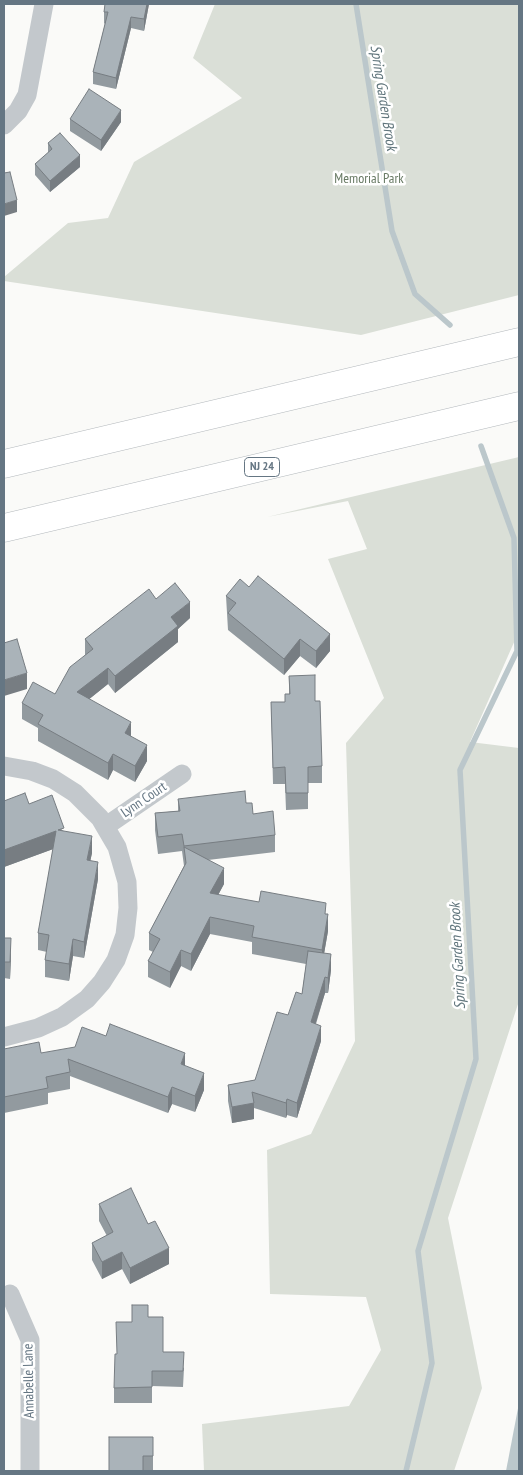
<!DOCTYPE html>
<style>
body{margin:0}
#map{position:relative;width:523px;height:1475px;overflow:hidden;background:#fafaf8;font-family:"PT Sans Narrow",sans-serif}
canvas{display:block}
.frame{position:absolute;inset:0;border:5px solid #657683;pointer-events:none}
</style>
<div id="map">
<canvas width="523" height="1475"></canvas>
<div class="frame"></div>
</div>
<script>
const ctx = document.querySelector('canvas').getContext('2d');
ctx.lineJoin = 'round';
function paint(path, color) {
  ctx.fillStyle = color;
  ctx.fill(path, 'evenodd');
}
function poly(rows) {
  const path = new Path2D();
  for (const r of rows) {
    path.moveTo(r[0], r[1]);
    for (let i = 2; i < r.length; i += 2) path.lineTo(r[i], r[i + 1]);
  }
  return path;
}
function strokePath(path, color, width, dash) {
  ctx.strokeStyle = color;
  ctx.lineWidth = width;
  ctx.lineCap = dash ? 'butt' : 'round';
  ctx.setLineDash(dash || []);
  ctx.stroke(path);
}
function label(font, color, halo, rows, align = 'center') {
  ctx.font = font + ' "PT Sans Narrow",sans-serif';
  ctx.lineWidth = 5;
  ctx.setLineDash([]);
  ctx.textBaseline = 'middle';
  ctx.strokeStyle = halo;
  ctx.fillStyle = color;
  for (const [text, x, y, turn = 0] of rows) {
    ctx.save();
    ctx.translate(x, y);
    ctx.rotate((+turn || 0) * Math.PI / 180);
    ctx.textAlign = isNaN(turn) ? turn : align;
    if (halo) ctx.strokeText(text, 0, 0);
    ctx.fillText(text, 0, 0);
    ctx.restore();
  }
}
const green = poly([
 [215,4,519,4,519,295,361,335,4,281,4,277,68,223,108,218,134,162,242,98,193,58],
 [519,457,519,631,470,742,519,748,518,841,519,844,519,1001,448,1218,482,1388,454,1471,204,1471,202,1424,349,1406,381,1350,366,1297,270,1294,267,1150,311,1134,355,1041,346,743,384,698,328,559,367,549,348,501,267,517]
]);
const water = poly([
 [519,1403,519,1471,506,1471]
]);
const stream = poly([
 [356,4,392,231,415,294,450,325],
 [406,1471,432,1363,418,1251,476,1059,460,770,517,651,514,538,481,446]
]);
const street = poly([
 [4,125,18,111,27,95,44,4],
 [4,766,32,771,53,779,75,793,100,818,117,847,127,882,128,908,125,935,116,960,102,982,87,999,62,1017,38,1028,4,1037],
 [106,826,182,774],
 [10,1294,30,1340,30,1471]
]);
const highway = poly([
 [4,464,519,342],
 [4,528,519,406]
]);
const wall = poly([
 [105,4,149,4,144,31,131,28,116,89,93,84,93,72,105,24,104,23,104,12],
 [70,119,121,122,101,151,70,131],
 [48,143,80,167,50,192,35,175,35,164,48,153],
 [226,596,330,651,316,668,300,656,284,675,228,630],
 [156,599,190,618,178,629,178,642,115,693,108,684,89,699,131,736,147,761,135,782,113,770,108,780,38,741,38,728,22,719,22,703,55,694,85,655,85,639],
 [289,676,315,701,322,766,322,783,308,783,308,809,286,810,285,784,273,784,271,702,285,702,289,694],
 [178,799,246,803,253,814,275,835,275,852,208,860,224,884,218,895,326,914,328,931,324,953,331,970,328,993,325,993,316,1024,321,1041,297,1118,287,1115,286,1118,254,1108,254,1119,232,1123,228,1101,228,1085,255,1080,288,1015,302,994,306,964,252,954,252,942,210,934,191,971,181,966,170,988,148,977,148,961,153,952,149,950,149,933,184,866,182,851,158,854,155,830,155,813,178,811],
 [4,801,29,804,92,853,90,861,98,879,84,958,73,956,69,981,45,977,45,960,47,952,38,950,38,933,53,849,4,867],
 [4,938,11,955,10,979,4,978],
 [4,1049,41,1053,185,1066,204,1090,195,1112,172,1104,168,1113,70,1076,70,1089,48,1093,48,1104,4,1113],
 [99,1204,169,1264,130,1284,122,1269,102,1279,92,1260,92,1243,107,1236,99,1221],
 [148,1317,163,1352,184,1368,183,1387,152,1386,152,1403,114,1403,114,1388,132,1322],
 [153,1437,153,1471,109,1471]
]);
const shadedWall = poly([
 [147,4,149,4,144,31,144,19],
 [131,17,131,28,116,89,116,78],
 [121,110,121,122,101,151,101,140],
 [80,155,80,167,50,192,50,181],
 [17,200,17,212,4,216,4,204],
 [190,602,190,618,178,629,178,642,115,693,115,676,171,617],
 [330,634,330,651,316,668,316,651],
 [300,639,300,656,284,675,284,659],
 [108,668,108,684,77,709,77,692],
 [27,673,27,689,4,696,4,680],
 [131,722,131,739,125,733],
 [147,745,147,761,135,782,135,766],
 [113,754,113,770,108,780,108,763],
 [56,831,56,848,4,867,4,850],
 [92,836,92,853,87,877,87,860],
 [98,862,98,879,84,958,84,942],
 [224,868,224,884,210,910,210,893],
 [328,914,328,931,322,966,322,950],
 [210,917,210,934,191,971,191,954],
 [11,938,11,955,10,979,10,962],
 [73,939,73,956,69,981,69,964],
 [181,950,181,966,170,988,170,972],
 [331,954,331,970,328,993,328,978],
 [325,977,325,993,311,1038,311,1022],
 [321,1026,321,1041,297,1118,297,1103],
 [185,1053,185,1070,181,1064],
 [204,1073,204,1090,195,1112,195,1096],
 [172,1087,172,1104,168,1113,168,1097],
 [287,1099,287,1115,286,1118,286,1103],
 [254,1103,254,1119,232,1123,232,1107],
 [169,1248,169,1264,130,1284,130,1268],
 [122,1252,122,1269,102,1279,102,1262]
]);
const building = poly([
 [105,4,147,4,144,19,131,17,116,78,93,72,108,12,104,12,105,4],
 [89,89,121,110,101,140,70,119,89,89],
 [60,133,80,155,50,181,35,164,52,149,48,143,60,133],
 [10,172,17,200,4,204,4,173,10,172],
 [258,576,330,634,316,651,300,639,284,659,228,613,236,603,226,596,240,579,249,587,258,576],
 [175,583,190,602,171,617,178,626,115,676,108,668,77,692,131,722,125,733,147,745,135,766,113,754,108,763,38,724,43,715,22,703,33,682,55,694,70,667,93,649,85,639,149,589,156,599,175,583],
 [17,639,27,673,4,680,4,643,17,639],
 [315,675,315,701,320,701,322,766,308,767,308,793,286,793,285,767,273,768,271,702,285,702,285,694,290,694,289,676,315,675],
 [245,791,246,803,252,803,253,814,273,811,275,835,184,846,182,834,158,837,155,813,180,811,178,799,245,791],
 [25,793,29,804,52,795,64,828,58,830,92,836,87,860,98,862,84,942,73,939,69,964,45,960,49,935,38,933,56,831,4,850,4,801,25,793],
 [184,847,224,868,210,893,259,902,261,891,326,903,325,914,328,914,322,950,252,937,254,926,210,917,191,954,181,950,170,972,148,961,160,939,149,933,186,863,184,847],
 [4,938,11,938,10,962,4,962,4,938],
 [308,951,331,954,328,978,325,977,311,1022,321,1026,297,1103,287,1099,286,1103,252,1092,254,1103,232,1107,228,1085,255,1080,277,1012,288,1015,296,992,302,994,308,951],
 [110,1024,185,1053,181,1064,204,1073,195,1096,172,1087,168,1097,68,1059,70,1072,46,1077,48,1088,4,1097,4,1049,39,1042,41,1053,75,1047,82,1027,106,1036,110,1024],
 [131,1188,148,1224,155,1221,169,1248,130,1268,122,1252,102,1262,92,1243,113,1232,99,1204,131,1188],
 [132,1305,148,1305,148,1317,163,1317,163,1352,184,1352,183,1371,152,1371,152,1387,114,1388,115,1354,117,1354,116,1322,132,1322,132,1305],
 [109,1437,153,1437,153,1456,143,1456,143,1471,109,1471,109,1437]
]);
const shields = [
 [262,467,35]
];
const shieldNames = [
 ["NJ 24",262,467]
];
const parkNames = [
 ["Memorial Park",369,179]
];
const streetNames = [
 ["Lynn Court",144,800,-34],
 ["Annabelle Lane",29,1381,-91]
];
const waterNames = [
 ["Spring Garden Brook",383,98,81],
 ["Spring Garden Brook",458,956,-93]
];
paint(green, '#dadfd7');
paint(water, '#bbc7cb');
strokePath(stream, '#bbc7cb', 5.5);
strokePath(highway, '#b4b9bd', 29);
strokePath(street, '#c3c8cc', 19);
strokePath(highway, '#fff', 28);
paint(wall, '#929a9f');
paint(shadedWall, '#777d82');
paint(building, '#aab3b9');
strokePath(building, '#777d82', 1);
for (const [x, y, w] of shields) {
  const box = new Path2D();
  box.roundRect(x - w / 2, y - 9.5, w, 19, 4);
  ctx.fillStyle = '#fff';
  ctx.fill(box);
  strokePath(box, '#657683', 1);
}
label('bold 12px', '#657683', null, shieldNames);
label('14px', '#687a64', '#fff', parkNames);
label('14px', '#657683', '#fff', streetNames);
label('italic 15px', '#60757c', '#fff', waterNames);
</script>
